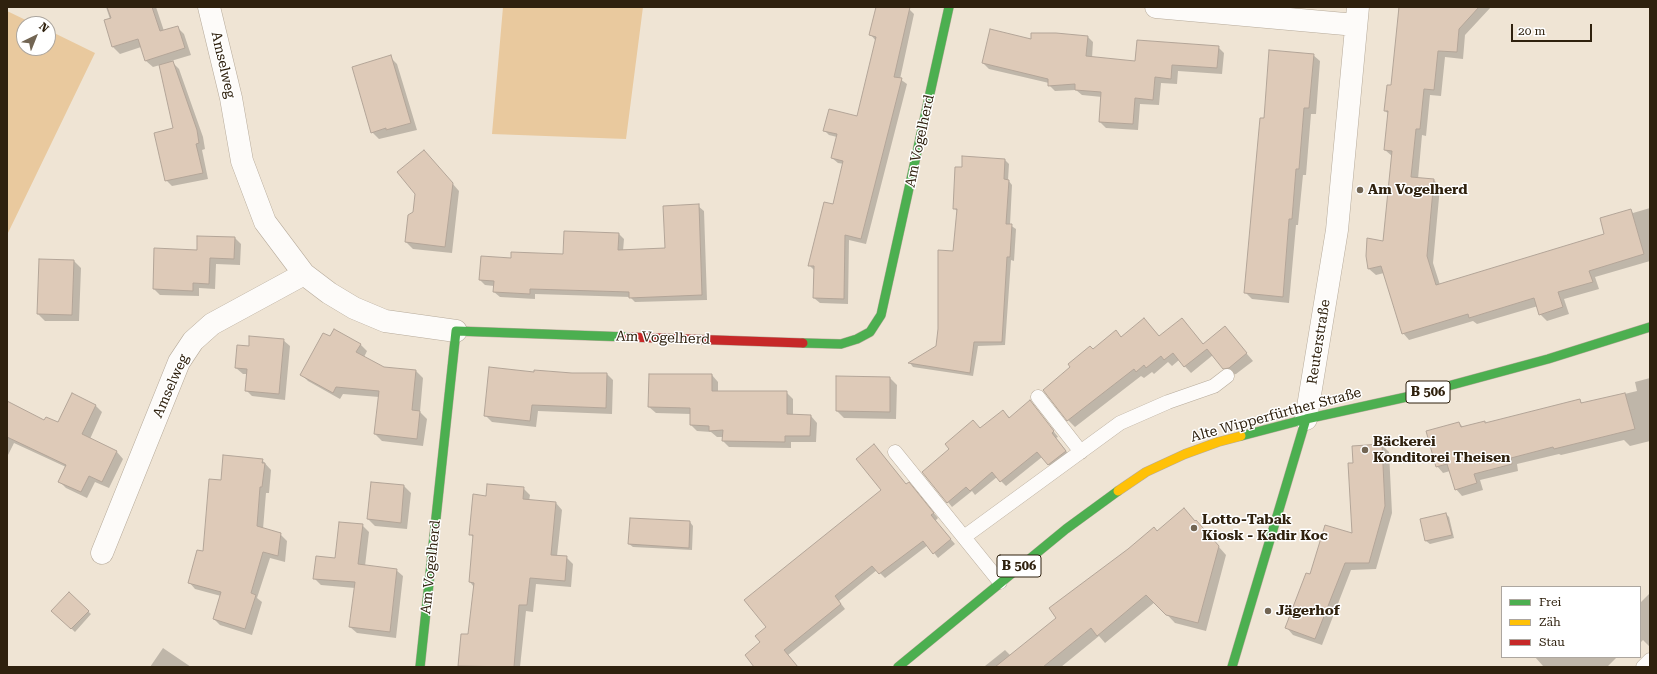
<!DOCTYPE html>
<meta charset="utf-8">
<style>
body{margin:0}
#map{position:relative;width:1657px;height:674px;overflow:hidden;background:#efe4d4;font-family:"Roboto Serif",serif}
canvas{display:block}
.frame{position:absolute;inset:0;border:8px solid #2f210e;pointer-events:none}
.legend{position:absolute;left:1501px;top:586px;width:140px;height:72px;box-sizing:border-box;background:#fff;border:1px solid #aca69f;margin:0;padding:5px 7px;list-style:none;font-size:12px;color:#2f210e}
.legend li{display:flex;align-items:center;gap:8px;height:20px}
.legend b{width:20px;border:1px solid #aca69f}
.north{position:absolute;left:16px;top:16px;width:40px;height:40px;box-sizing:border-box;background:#fff;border:1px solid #aca69f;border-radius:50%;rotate:43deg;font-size:11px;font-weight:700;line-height:16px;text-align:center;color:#2f210e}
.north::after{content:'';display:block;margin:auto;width:14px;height:18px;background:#726553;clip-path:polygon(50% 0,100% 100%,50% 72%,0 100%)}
.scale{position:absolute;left:1511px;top:24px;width:81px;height:18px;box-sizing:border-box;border:2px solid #2f210e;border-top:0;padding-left:5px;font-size:12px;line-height:14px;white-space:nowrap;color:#2f210e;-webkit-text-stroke:3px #fff;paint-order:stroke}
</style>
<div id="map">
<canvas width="1657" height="674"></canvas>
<div class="frame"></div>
<ul class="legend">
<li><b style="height:5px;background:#4caf50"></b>Frei</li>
<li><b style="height:5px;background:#ffc107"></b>Zäh</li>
<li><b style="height:5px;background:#c62828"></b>Stau</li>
</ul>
<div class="north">N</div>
<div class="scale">20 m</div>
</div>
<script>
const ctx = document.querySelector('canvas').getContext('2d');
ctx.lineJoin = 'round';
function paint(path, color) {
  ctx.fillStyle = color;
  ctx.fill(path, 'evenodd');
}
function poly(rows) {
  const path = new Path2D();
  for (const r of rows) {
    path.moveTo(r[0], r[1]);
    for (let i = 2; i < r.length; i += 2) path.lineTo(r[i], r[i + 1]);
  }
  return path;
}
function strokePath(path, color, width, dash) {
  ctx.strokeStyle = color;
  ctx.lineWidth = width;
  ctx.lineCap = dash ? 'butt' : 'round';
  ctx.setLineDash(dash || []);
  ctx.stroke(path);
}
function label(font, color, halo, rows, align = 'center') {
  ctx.font = font + ' "Roboto Serif",serif';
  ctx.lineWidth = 3;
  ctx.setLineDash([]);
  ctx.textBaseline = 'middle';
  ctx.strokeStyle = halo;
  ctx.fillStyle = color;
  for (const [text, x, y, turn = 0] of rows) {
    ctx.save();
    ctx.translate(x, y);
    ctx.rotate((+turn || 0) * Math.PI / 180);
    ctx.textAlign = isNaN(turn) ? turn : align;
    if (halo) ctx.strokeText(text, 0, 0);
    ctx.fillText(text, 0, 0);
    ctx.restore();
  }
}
const green = poly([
 [503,7,643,7,626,139,492,134],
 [7,11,34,24,24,24,24,48,48,48,48,30,95,53,7,235]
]);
const shadow = poly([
 [106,7,156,7,164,31,177,27,184,34,191,55,171,61,179,69,203,137,205,149,202,150,208,179,172,186,166,180,174,129,160,65,153,67,146,61,141,47,120,54,113,47,105,21,110,19],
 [877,7,901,7,909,9,914,14,900,79,907,84,866,244,849,240,848,304,820,303,814,298,814,270,809,265,833,205,844,164,838,163,832,158,837,137,829,135,824,130,858,117,876,41,871,35],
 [1399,7,1491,7,1465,35,1463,59,1445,57,1441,96,1430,95,1426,136,1422,135,1418,179,1434,180,1440,187,1433,263,1440,285,1606,235,1630,210,1633,213,1650,208,1650,261,1595,277,1599,289,1564,299,1569,314,1547,321,1540,314,1538,306,1477,324,1473,321,1409,340,1403,333,1384,273,1376,275,1369,269,1367,256,1384,242,1392,156,1385,150,1389,114,1385,111,1392,86],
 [1087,36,1093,42,1092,58,1136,62,1218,47,1224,53,1222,74,1178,71,1177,84,1161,83,1159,105,1140,104,1138,130,1106,128,1100,122,1102,97,1082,95,1076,90,1055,91,1049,85,1049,83,989,69,983,63,1032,41],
 [1313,55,1320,61,1316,114,1311,114,1306,175,1303,175,1298,225,1296,225,1289,303,1252,299,1245,292],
 [390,57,397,64,417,130,379,139,372,132],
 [431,159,459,191,452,253,413,249,406,242],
 [1005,160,1009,164,1008,180,1012,185,1010,225,1016,229,1014,261,1011,260,1005,345,978,346,973,376,913,367,910,363,937,347,954,252,958,212,954,208,963,168],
 [698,206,704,211,707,300,635,302,630,297,535,294,535,299,500,297,494,292,494,286,485,285,480,280,512,259,564,255,619,234,624,239,623,251,666,248],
 [235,238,241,244,240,265,216,264,215,289,199,288,199,296,160,295,154,289,198,251],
 [74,261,81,268,79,321,45,321,38,314],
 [1144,319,1160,337,1182,319,1204,345,1225,328,1253,361,1236,374,1231,375,1213,355,1191,373,1179,360,1172,366,1168,362,1154,374,1152,372,1144,378,1141,376,1075,427,1068,420,1093,350,1116,332,1122,338],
 [283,340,290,346,285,400,252,396,246,390,247,374,243,374,236,368,250,347],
 [360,344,367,351,364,357,384,368,416,371,423,378,420,412,427,419,423,446,382,441,375,434,379,397,343,394,340,399,308,381,301,374],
 [535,373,607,374,613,380,612,414,538,411,536,427,492,422,486,416],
 [712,375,718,382,718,392,786,392,793,399,793,415,811,416,817,423,816,442,791,442,791,448,729,447,723,441,723,437,717,437,711,432,697,431,691,425,691,414,656,413,649,407],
 [890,378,897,385,896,419,844,418,837,411],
 [1650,378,1650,441,1630,446,1624,440,1561,455,1559,454,1517,464,1518,471,1480,480,1483,490,1462,496,1456,489,1450,471,1443,473,1437,466,1459,423,1464,428,1484,422,1486,424,1579,400,1583,404,1637,391,1635,382],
 [72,394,96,406,102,412,90,439,117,452,123,459,109,488,95,482,87,498,66,488,59,481,66,467,14,443,7,457,7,402,44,421,58,424],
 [1030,401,1058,437,1056,438,1070,456,1053,469,1042,457,1006,486,997,477,975,495,972,491,952,507,948,502,980,429,1003,411,1010,418],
 [1382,445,1389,452,1392,513,1376,569,1351,570,1322,645,1293,635,1287,628,1311,576,1353,534,1353,446],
 [262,460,271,470,269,493,266,493,263,529,280,534,287,541,285,562,270,558,257,598,262,602,252,635,220,625,214,619,221,596,195,589,189,582,204,553,222,481],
 [907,485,913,488,938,518,935,521,955,544,938,558,928,545,885,578,877,570,839,601,845,609,788,655,798,667,755,667,762,642],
 [404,486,411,493,407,529,375,526,368,519],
 [523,488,530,495,529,501,556,503,562,510,557,556,566,557,573,564,571,587,536,584,533,612,526,611,520,667,459,667,462,635,469,635,474,587,470,582,474,538,470,534,487,497],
 [1446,514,1449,517,1454,538,1430,544,1426,541,1421,520],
 [1196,521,1226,555,1206,631,1175,623,1155,602,1105,643,1099,636,1061,667,985,666,1005,650,1011,656,1058,618,1158,532],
 [690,522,693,526,692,550,633,547,629,544],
 [362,525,369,532,365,566,396,570,403,576,396,638,357,633,350,627,355,588,321,585,315,579,336,559],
 [1650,593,1650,647,1643,640,1640,643,1640,603],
 [69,594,91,614,75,632,53,611],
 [163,648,191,667,150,667],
 [1535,657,1617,657,1607,667,1542,667,1543,666],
 [1270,666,1284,667,1270,667]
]);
const building = poly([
 [107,7,152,7,160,31,178,26,185,48,145,61,138,39,112,47,104,20,111,18,107,7],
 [876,7,910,7,894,77,902,78,861,239,845,235,844,299,813,298,814,266,808,266,824,202,833,204,843,161,831,158,837,134,823,131,829,109,857,116,876,37,869,35,876,7],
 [1399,7,1479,7,1459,29,1457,52,1438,51,1434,90,1424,89,1420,129,1416,129,1411,177,1434,179,1427,256,1436,285,1604,234,1600,218,1631,209,1644,254,1589,271,1593,282,1558,292,1563,307,1539,315,1534,298,1469,318,1468,314,1402,334,1381,266,1368,269,1366,256,1367,238,1383,241,1392,151,1384,150,1388,111,1384,111,1387,85,1391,85,1399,7],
 [990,29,1031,39,1031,33,1056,33,1088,36,1086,56,1135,61,1137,40,1219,46,1217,68,1172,65,1171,79,1155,77,1153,100,1135,98,1133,124,1099,122,1101,92,1075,90,1075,84,1048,86,1048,79,982,63,990,29],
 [1269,50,1314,54,1309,108,1304,108,1299,169,1296,169,1292,219,1289,219,1283,297,1244,293,1260,118,1264,118,1269,50],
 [391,55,411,123,386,130,386,128,371,133,352,67,391,55],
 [173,61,197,130,199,143,196,144,203,173,165,181,154,133,173,128,159,65,173,61],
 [424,150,453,183,445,247,405,242,408,215,413,212,415,194,397,172,424,150],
 [962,156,1005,159,1004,179,1009,180,1006,224,1012,224,1010,257,1007,257,1002,342,974,342,970,373,908,363,936,346,938,329,938,250,953,251,957,209,953,209,955,167,962,167,962,156],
 [699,204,702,295,629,298,629,292,530,289,530,294,493,292,494,281,479,280,481,256,511,258,511,252,563,254,564,231,619,233,618,250,665,248,663,206,699,204],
 [197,236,235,237,234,259,210,258,209,284,193,283,193,291,153,289,154,248,197,250,197,236],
 [39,259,74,260,72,315,37,314,39,259],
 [1144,318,1159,336,1182,318,1203,344,1225,326,1247,353,1229,368,1223,369,1207,349,1184,367,1173,353,1164,360,1161,356,1146,368,1144,365,1136,372,1134,369,1067,421,1043,390,1070,367,1068,364,1090,346,1093,349,1116,330,1121,337,1144,318],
 [334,329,361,344,356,352,384,367,416,370,412,410,420,411,417,439,374,434,379,391,336,387,333,393,300,375,323,333,330,336,334,329],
 [249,336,284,339,279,394,245,391,247,369,235,368,237,345,249,346,249,336],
 [489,367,534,372,534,370,572,373,607,373,606,408,532,405,530,421,484,416,489,367],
 [649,374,712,374,712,391,787,391,787,414,811,415,810,436,785,436,785,442,722,441,723,430,709,431,709,426,690,425,690,408,648,407,649,374],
 [836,376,890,377,890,412,836,411,836,376],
 [72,393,96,405,82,434,117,451,102,482,89,476,81,492,58,482,66,465,7,437,7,401,44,420,46,417,58,422,72,393],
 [1625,393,1635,429,1554,449,1553,447,1511,458,1512,464,1474,474,1477,483,1455,490,1447,464,1436,467,1426,431,1459,422,1461,427,1485,421,1485,423,1580,399,1581,403,1625,393],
 [1030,400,1054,431,1052,433,1066,451,1048,465,1037,452,1000,482,992,472,970,491,966,487,947,503,922,472,949,449,945,444,973,420,980,428,1003,410,1009,418,1030,400],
 [874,444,906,484,909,482,934,513,931,515,951,539,933,554,923,541,879,574,872,566,835,596,841,604,784,650,798,667,754,667,745,655,760,642,755,636,766,627,744,600,881,490,856,459,874,444],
 [1382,444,1385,506,1369,563,1345,563,1315,639,1285,628,1306,573,1310,574,1325,525,1352,533,1348,463,1353,463,1352,446,1382,444],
 [223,455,263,459,262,463,265,463,262,487,260,487,257,526,281,533,278,556,263,552,251,593,256,595,245,629,213,619,221,592,188,583,197,550,203,551,209,479,221,480,223,455],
 [371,482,404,485,401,523,367,519,371,482],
 [487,484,524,487,523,499,556,502,551,555,567,556,565,581,530,578,527,605,519,605,514,667,458,666,461,634,468,634,474,583,469,582,473,535,469,535,473,494,486,496,487,484],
 [1184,508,1195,521,1196,520,1219,546,1198,623,1166,615,1146,595,1097,636,1091,628,1043,667,995,667,1056,618,1049,608,1128,549,1154,527,1157,531,1184,508],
 [1446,513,1452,535,1425,541,1420,519,1446,513],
 [630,518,690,521,689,548,628,544,630,518],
 [339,522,363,524,358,564,397,569,390,632,349,627,355,582,313,579,316,556,335,558,339,522],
 [69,592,89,611,71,629,51,611,69,592]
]);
const lane = poly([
 [1038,397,1081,452],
 [895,452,1000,582],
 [964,537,1120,423,1168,402,1214,386,1227,376],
 [1643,667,1650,660]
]);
const street = poly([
 [209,7,231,98,242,161,265,222,304,274,329,293,354,308,385,321,456,331],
 [1156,7,1356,25],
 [1306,419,1337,230,1358,7],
 [102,553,179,362,193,341,212,324,304,274]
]);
const fast = poly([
 [803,343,841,344,857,339,870,332,881,315,949,7],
 [1241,436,1306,419,1411,396,1548,359,1650,327],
 [420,667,456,331,628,337],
 [898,667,1066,529,1118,491],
 [1232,667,1306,419]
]);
const slow = poly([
 [1118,491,1146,472,1185,454,1218,442,1241,436]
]);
const jam = poly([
 [628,337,803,343]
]);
const markers = [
 [1360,190,4,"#726553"],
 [1365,450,4,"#726553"],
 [1194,528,4,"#726553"],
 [1268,611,4,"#726553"]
];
const shields = [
 [1428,392,44],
 [1019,566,44]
];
const shieldNames = [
 ["B 506",1428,392],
 ["B 506",1019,566]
];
const streetNames = [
 ["Amselweg",223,65,77],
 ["Am Vogelherd",920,141,-78],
 ["Am Vogelherd",663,338,2],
 ["Reuterstraße",1319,342,-81],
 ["Amselweg",171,386,-66],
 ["Alte Wipperfürther Straße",1276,415,-15],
 ["Am Vogelherd",431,567,-84]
];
const poiNames = [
 ["Am Vogelherd",1368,190],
 ["Bäckerei",1373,442],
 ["Konditorei Theisen",1373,458],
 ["Lotto-Tabak",1202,520],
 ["Kiosk - Kadir Koc",1202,536],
 ["Jägerhof",1276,611]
];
paint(green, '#e9c99e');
paint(shadow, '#0003');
paint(building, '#decab8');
strokePath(building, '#b3a598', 1);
strokePath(lane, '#b6aa9a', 15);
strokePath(street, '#b6aa9a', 23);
strokePath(fast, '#b6aa9a', 10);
strokePath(slow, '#b6aa9a', 10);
strokePath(jam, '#b6aa9a', 10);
strokePath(lane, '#fdfbf9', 14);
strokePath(street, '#fdfbf9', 22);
strokePath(fast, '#4caf50', 9);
strokePath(slow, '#ffc107', 9);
strokePath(jam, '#c62828', 9);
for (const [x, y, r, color] of markers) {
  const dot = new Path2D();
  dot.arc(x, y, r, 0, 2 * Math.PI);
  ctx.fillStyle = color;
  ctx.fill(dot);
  strokePath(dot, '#fff', 1.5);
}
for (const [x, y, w] of shields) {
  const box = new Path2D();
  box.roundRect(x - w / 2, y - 11, w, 22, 3);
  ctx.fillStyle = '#fff';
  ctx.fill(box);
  strokePath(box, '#2f210e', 1);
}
label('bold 13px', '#2f210e', null, shieldNames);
label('14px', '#2f210e', '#fff', streetNames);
label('bold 14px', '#2f210e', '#fff', poiNames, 'left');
</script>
